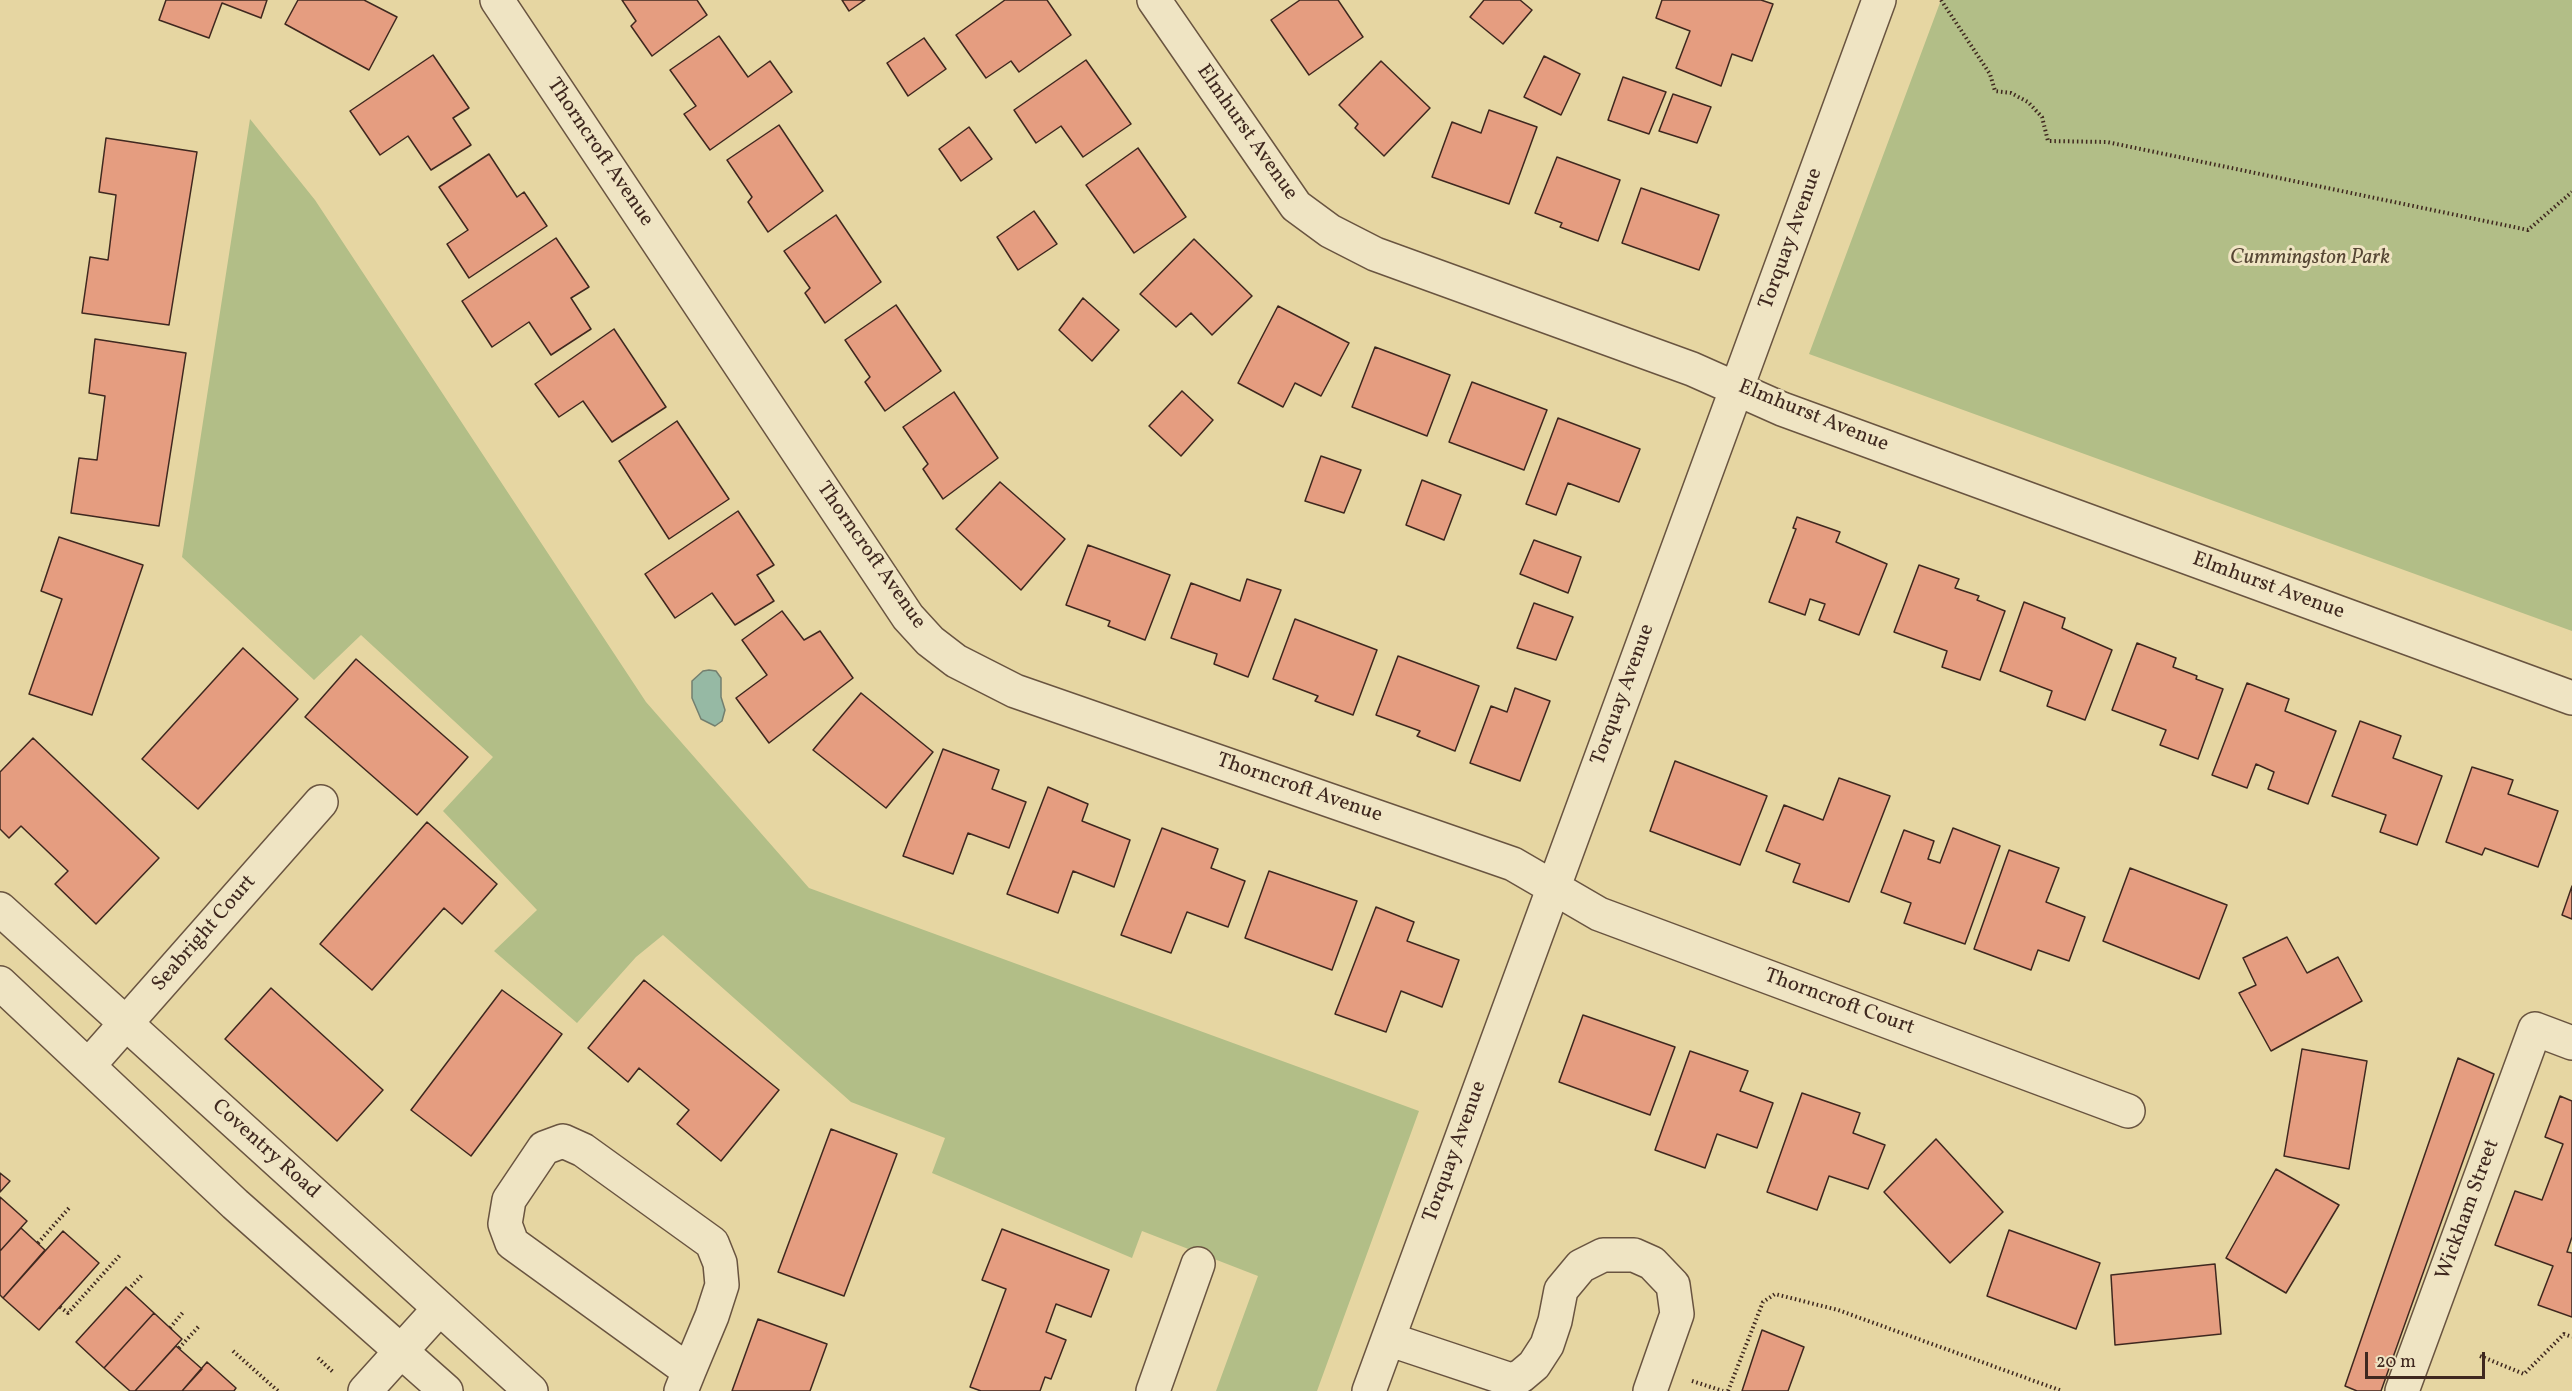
<!DOCTYPE html>
<style>
body{margin:0}
#map{position:relative;width:2572px;height:1391px;overflow:hidden;background:#e6d6a2;font-family:Vollkorn,serif}
canvas{display:block}
.scale{position:absolute;left:2365px;top:1352px;width:120px;height:27px;box-sizing:border-box;border:3px solid #3f281f;border-top:0;padding-left:8px;font-size:18px;line-height:21px;white-space:nowrap;color:#3f281f;-webkit-text-stroke:4px #efe4c3;paint-order:stroke}
</style>
<div id="map">
<canvas width="2572" height="1391"></canvas>
<div class="scale">20 m</div>
</div>
<script>
const ctx = document.querySelector('canvas').getContext('2d');
ctx.lineJoin = 'round';
function paint(path, color) {
  ctx.fillStyle = color;
  ctx.fill(path, 'evenodd');
}
function poly(rows) {
  const path = new Path2D();
  for (const r of rows) {
    path.moveTo(r[0], r[1]);
    for (let i = 2; i < r.length; i += 2) path.lineTo(r[i], r[i + 1]);
  }
  return path;
}
function strokePath(path, color, width, dash) {
  ctx.strokeStyle = color;
  ctx.lineWidth = width;
  ctx.lineCap = dash ? 'butt' : 'round';
  ctx.setLineDash(dash || []);
  ctx.stroke(path);
}
function label(font, color, halo, rows, align = 'center') {
  ctx.font = font + ' Vollkorn,serif';
  ctx.lineWidth = 6;
  ctx.setLineDash([]);
  ctx.textBaseline = 'middle';
  ctx.strokeStyle = halo;
  ctx.fillStyle = color;
  for (const [text, x, y, turn = 0] of rows) {
    ctx.save();
    ctx.translate(x, y);
    ctx.rotate((+turn || 0) * Math.PI / 180);
    ctx.textAlign = isNaN(turn) ? turn : align;
    if (halo) ctx.strokeText(text, 0, 0);
    ctx.fillText(text, 0, 0);
    ctx.restore();
  }
}
const green = poly([
 [1941,0,2572,0,2572,631,1809,354],
 [250,119,315,200,646,702,809,888,1419,1111,1317,1391,1216,1391,1258,1276,1142,1231,1132,1258,932,1173,945,1138,851,1102,663,935,636,957,577,1023,494,951,537,910,443,811,493,757,361,635,314,680,182,557]
]);
const water = poly([
 [709,670,716,671,721,678,721,697,725,710,722,721,715,726,701,719,692,698,692,681,703,671,709,670]
]);
const building = poly([
 [166,0,267,0,261,18,222,3,209,38,159,20,166,0],
 [298,0,364,0,397,17,369,70,285,24,298,0],
 [622,0,697,0,707,15,652,56,631,26,636,21,622,0],
 [842,0,865,0,849,11,842,0],
 [1005,0,1047,0,1071,35,1019,72,1011,61,986,78,956,35,1005,0],
 [1300,0,1338,0,1363,37,1309,75,1271,20,1300,0],
 [1484,0,1520,0,1532,10,1503,44,1470,17,1484,0],
 [1662,0,1761,0,1773,4,1752,61,1732,54,1721,86,1676,68,1690,31,1656,18,1662,0],
 [719,36,748,77,770,61,792,92,710,150,684,114,696,106,670,70,719,36],
 [924,38,946,69,908,96,887,63,924,38],
 [433,55,469,108,453,118,471,145,431,170,408,136,380,155,350,111,433,55],
 [1544,56,1580,74,1561,115,1524,97,1544,56],
 [1086,60,1131,124,1083,157,1061,126,1036,143,1014,110,1086,60],
 [1381,61,1430,108,1384,156,1355,128,1358,124,1339,105,1381,61],
 [1623,77,1666,92,1649,134,1608,120,1623,77],
 [1673,94,1711,107,1697,143,1659,131,1673,94],
 [1489,110,1537,127,1509,204,1432,177,1452,122,1481,133,1489,110],
 [779,125,823,191,768,232,748,202,752,197,727,160,779,125],
 [969,127,992,159,961,181,939,149,969,127],
 [106,138,197,152,169,325,82,313,90,257,108,260,116,195,99,192,106,138],
 [1138,148,1186,217,1134,253,1086,185,1138,148],
 [489,154,517,197,524,192,547,226,469,278,447,244,468,230,439,187,489,154],
 [1557,157,1620,180,1598,241,1560,227,1562,223,1535,213,1557,157],
 [1641,188,1719,215,1699,270,1622,243,1641,188],
 [1034,211,1057,244,1018,270,997,237,1034,211],
 [836,215,881,282,825,323,805,293,810,288,784,251,836,215],
 [556,238,589,287,571,298,591,329,551,355,529,322,492,347,462,301,556,238],
 [1194,239,1252,296,1212,335,1191,313,1176,327,1140,294,1194,239],
 [1083,298,1119,330,1092,361,1059,330,1083,298],
 [896,305,941,371,885,411,865,382,870,377,845,340,896,305],
 [1278,306,1349,343,1321,396,1295,383,1283,407,1238,383,1278,306],
 [614,329,666,407,612,442,583,401,559,417,535,384,614,329],
 [95,339,186,353,159,526,71,513,79,458,97,460,105,396,89,393,95,339],
 [1375,347,1450,375,1427,436,1352,407,1375,347],
 [1472,382,1547,410,1524,470,1449,442,1472,382],
 [1182,391,1213,420,1181,456,1149,426,1182,391],
 [954,392,998,458,943,499,923,469,928,464,903,427,954,392],
 [1558,418,1640,449,1619,502,1568,483,1556,515,1526,504,1558,418],
 [677,421,729,499,669,539,619,461,677,421],
 [1321,456,1361,470,1344,513,1305,501,1321,456],
 [1422,480,1461,495,1444,540,1406,525,1422,480],
 [1000,482,1065,539,1021,590,956,529,1000,482],
 [738,511,774,565,757,575,774,601,735,625,712,593,675,618,645,574,738,511],
 [1797,517,1840,532,1836,542,1887,564,1859,635,1819,620,1825,604,1810,599,1805,615,1769,602,1796,529,1793,528,1797,517],
 [59,537,143,565,92,715,29,694,62,599,41,591,59,537],
 [1534,540,1581,557,1568,593,1520,574,1534,540],
 [1088,545,1170,575,1145,640,1108,626,1110,621,1066,605,1088,545],
 [1919,565,1959,579,1955,588,1979,596,1977,600,2005,611,1980,680,1942,667,1947,651,1894,632,1919,565],
 [1247,579,1281,590,1248,677,1214,664,1217,654,1171,638,1191,583,1240,601,1247,579],
 [2024,602,2065,618,2062,628,2112,650,2085,720,2047,706,2052,691,2000,671,2024,602],
 [1534,603,1573,617,1556,660,1517,648,1534,603],
 [782,611,804,640,820,631,853,678,769,743,736,698,767,675,742,640,782,611],
 [1295,619,1377,650,1353,715,1315,701,1318,696,1273,679,1295,619],
 [2137,643,2176,658,2173,667,2197,676,2196,679,2223,689,2198,759,2160,745,2166,730,2112,710,2137,643],
 [243,648,298,699,198,809,142,759,243,648],
 [1398,656,1479,686,1455,751,1417,736,1420,731,1376,715,1398,656],
 [356,659,468,757,417,815,305,717,356,659],
 [2247,683,2289,699,2285,711,2336,731,2308,804,2268,789,2274,772,2256,764,2247,788,2212,775,2247,683],
 [1515,688,1550,701,1520,781,1470,763,1491,706,1507,712,1515,688],
 [861,693,933,752,886,808,813,750,861,693],
 [2360,721,2401,736,2393,758,2442,776,2417,845,2380,832,2386,815,2332,796,2360,721],
 [33,738,159,858,96,924,55,884,68,871,21,826,9,838,0,829,0,772,33,738],
 [943,749,999,770,992,789,1026,802,1009,848,968,833,953,874,903,856,943,749],
 [1675,761,1767,796,1740,865,1650,831,1675,761],
 [2472,767,2513,780,2508,794,2558,811,2538,867,2485,848,2482,855,2446,842,2472,767],
 [1839,778,1890,796,1849,902,1793,882,1800,864,1766,851,1784,805,1823,820,1839,778],
 [1048,787,1088,804,1082,821,1130,840,1114,887,1073,871,1058,913,1007,894,1048,787],
 [427,822,497,884,462,924,444,908,372,990,320,944,427,822],
 [1162,828,1218,849,1211,868,1245,881,1228,927,1187,912,1171,953,1121,935,1162,828],
 [1953,828,2000,846,1965,944,1904,923,1911,903,1881,892,1904,830,1934,841,1928,859,1940,863,1953,828],
 [2009,850,2059,868,2046,902,2085,917,2069,961,2038,950,2031,970,1974,949,2009,850],
 [2130,868,2227,905,2199,979,2103,941,2130,868],
 [1269,871,1357,901,1332,970,1245,938,1269,871],
 [2572,886,2572,919,2562,915,2572,886],
 [1376,907,1414,922,1407,941,1459,960,1442,1007,1401,991,1386,1032,1335,1014,1376,907],
 [2287,937,2307,973,2338,957,2362,1001,2271,1051,2239,993,2256,985,2243,958,2287,937],
 [644,980,779,1090,721,1161,677,1124,689,1110,639,1068,628,1082,588,1048,644,980],
 [271,988,383,1090,337,1141,225,1039,271,988],
 [502,990,562,1034,471,1156,411,1110,502,990],
 [1583,1015,1675,1047,1650,1115,1559,1082,1583,1015],
 [2302,1049,2367,1061,2349,1169,2284,1156,2302,1049],
 [1690,1051,1748,1071,1740,1091,1773,1103,1757,1148,1717,1134,1705,1168,1655,1150,1690,1051],
 [2458,1058,2494,1074,2381,1391,2357,1391,2345,1386,2458,1058],
 [1802,1093,1860,1113,1853,1133,1885,1145,1868,1189,1829,1176,1817,1210,1767,1192,1802,1093],
 [2560,1096,2572,1101,2572,1237,2567,1252,2572,1253,2572,1317,2538,1305,2553,1266,2495,1245,2515,1191,2542,1200,2563,1144,2545,1137,2560,1096],
 [831,1129,897,1154,844,1296,778,1272,831,1129],
 [1936,1139,2003,1212,1950,1263,1884,1192,1936,1139],
 [2276,1169,2339,1205,2286,1293,2226,1258,2276,1169],
 [0,1173,10,1181,0,1192,0,1173],
 [0,1197,27,1221,0,1251,0,1197],
 [21,1228,45,1250,3,1298,0,1295,0,1251,21,1228],
 [1002,1229,1109,1270,1091,1317,1056,1304,1046,1332,1066,1340,1051,1379,1045,1377,1040,1391,981,1391,970,1387,1006,1289,982,1280,1002,1229],
 [2009,1230,2100,1263,2076,1329,1987,1296,2009,1230],
 [63,1231,99,1263,39,1330,3,1298,63,1231],
 [2215,1264,2221,1334,2115,1345,2111,1275,2215,1264],
 [126,1287,154,1313,104,1368,76,1342,126,1287],
 [154,1313,182,1339,135,1391,130,1391,104,1368,154,1313],
 [758,1319,827,1344,810,1391,732,1391,758,1319],
 [1762,1330,1804,1347,1788,1391,1742,1391,1762,1330],
 [176,1346,202,1369,182,1391,135,1391,176,1346],
 [207,1362,236,1388,234,1391,182,1391,207,1362]
]);
const path = poly([
 [1941,0,1990,74,1995,91,2011,93,2028,102,2042,117,2048,141,2107,142,2528,230,2572,192],
 [38,1243,69,1208],
 [128,1290,143,1274],
 [60,1307,68,1313,121,1254],
 [170,1328,184,1311],
 [179,1348,200,1325],
 [233,1351,278,1391],
 [2480,1356,2524,1374,2564,1334,2572,1337],
 [318,1358,333,1372],
 [1692,1381,1723,1391],
 [1728,1391,1763,1302,1775,1294,1838,1310,2062,1391]
]);
const minor = poly([
 [497,0,908,617,930,641,956,661,1015,691,1513,864,1599,914,2128,1111],
 [1154,0,1296,206,1330,231,1375,254,1692,369,1782,409,2572,698],
 [0,909,531,1391],
 [0,983,235,1204,446,1391],
 [89,1065,321,802],
 [1388,1339,1511,1380,1521,1376,1534,1365,1547,1345,1555,1321,1561,1290,1581,1266,1603,1255,1634,1255,1652,1263,1673,1285,1677,1314,1650,1391],
 [365,1391,439,1309],
 [681,1391,689,1371,712,1316,722,1285,720,1263,712,1243,583,1150,563,1141,544,1148,509,1200,505,1224,512,1243,689,1371],
 [1153,1391,1198,1264],
 [1369,1391,1879,0],
 [2402,1391,2535,1029,2572,1043]
]);
const streetNames = [
 ["Elmhurst Avenue",1246,133,55],
 ["Thorncroft Avenue",599,153,56],
 ["Torquay Avenue",1792,239,-70],
 ["Elmhurst Avenue",1813,417,22],
 ["Thorncroft Avenue",870,556,55],
 ["Elmhurst Avenue",2268,587,20],
 ["Torquay Avenue",1624,695,-70],
 ["Thorncroft Avenue",1299,789,19],
 ["Seabright Court",205,934,-49],
 ["Thorncroft Court",1839,1003,20],
 ["Coventry Road",265,1150,42],
 ["Torquay Avenue",1456,1152,-70],
 ["Wickham Street",2469,1210,-70]
];
const parkNames = [
 ["Cummingston Park",2310,259]
];
paint(green, '#b2be87');
paint(water, '#96b9a4');
strokePath(water, '#737f6f', 1.5);
paint(building, '#e59d80');
strokePath(building, '#3f281f', 1.5);
strokePath(minor, '#695440', 36);
strokePath(path, '#3f281f', 4, [1.5, 3]);
strokePath(minor, '#efe4c3', 33);
label('21px', '#3f281f', '#efe4c3', streetNames);
label('italic 21px', '#564634', '#efe4c3', parkNames);
</script>
